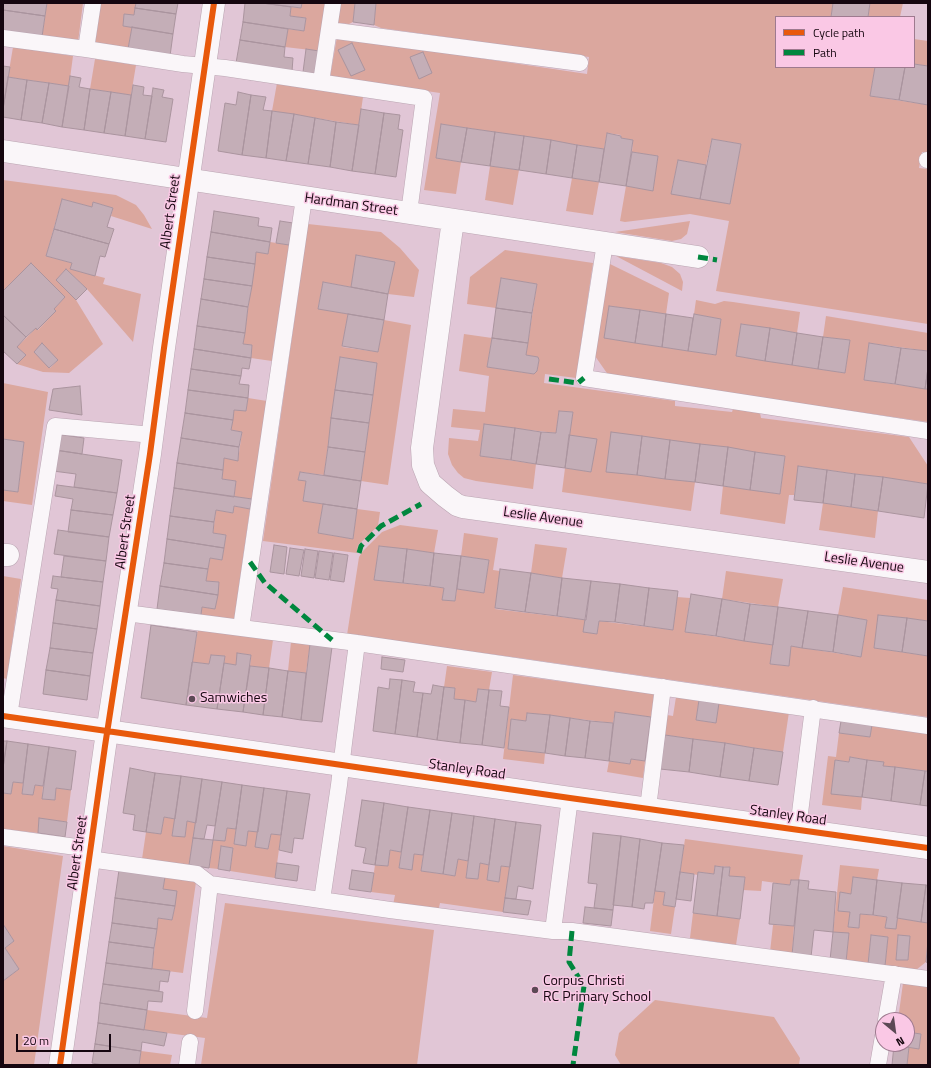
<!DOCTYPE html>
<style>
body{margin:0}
#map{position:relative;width:931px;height:1068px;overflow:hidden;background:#e1c6d6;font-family:"Titillium Web",sans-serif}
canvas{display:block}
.frame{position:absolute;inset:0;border:4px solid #15060f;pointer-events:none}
.legend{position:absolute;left:775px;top:16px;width:140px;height:52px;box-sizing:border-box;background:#fac8e5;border:1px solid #9e7a8f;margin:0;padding:5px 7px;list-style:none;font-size:12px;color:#15060f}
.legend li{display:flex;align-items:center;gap:8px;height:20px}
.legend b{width:20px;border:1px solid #9e7a8f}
.north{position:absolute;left:875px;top:1012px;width:40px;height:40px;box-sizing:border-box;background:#fac8e5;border:1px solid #9e7a8f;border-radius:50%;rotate:151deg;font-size:11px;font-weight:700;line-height:16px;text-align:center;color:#15060f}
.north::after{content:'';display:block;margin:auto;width:14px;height:18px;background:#5c4955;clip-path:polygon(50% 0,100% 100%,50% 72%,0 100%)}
.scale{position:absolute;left:16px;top:1034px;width:95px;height:18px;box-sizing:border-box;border:2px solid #15060f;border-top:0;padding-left:5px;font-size:12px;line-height:14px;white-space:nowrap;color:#15060f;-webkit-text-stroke:3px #fac8e5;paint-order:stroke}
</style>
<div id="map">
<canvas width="931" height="1068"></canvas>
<div class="frame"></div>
<ul class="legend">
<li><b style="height:5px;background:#e8590c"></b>Cycle path</li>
<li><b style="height:5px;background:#00873e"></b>Path</li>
</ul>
<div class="north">N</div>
<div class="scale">20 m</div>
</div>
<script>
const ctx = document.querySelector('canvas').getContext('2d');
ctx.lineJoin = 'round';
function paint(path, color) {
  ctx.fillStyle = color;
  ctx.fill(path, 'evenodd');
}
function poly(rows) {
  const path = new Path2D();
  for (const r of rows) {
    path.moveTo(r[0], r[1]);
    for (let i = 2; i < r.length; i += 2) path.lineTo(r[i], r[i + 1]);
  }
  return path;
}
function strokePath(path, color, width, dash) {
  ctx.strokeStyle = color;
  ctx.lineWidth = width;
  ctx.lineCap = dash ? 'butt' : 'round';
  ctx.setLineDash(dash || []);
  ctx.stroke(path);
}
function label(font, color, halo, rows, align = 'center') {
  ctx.font = font + ' "Titillium Web",sans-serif';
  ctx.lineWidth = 3;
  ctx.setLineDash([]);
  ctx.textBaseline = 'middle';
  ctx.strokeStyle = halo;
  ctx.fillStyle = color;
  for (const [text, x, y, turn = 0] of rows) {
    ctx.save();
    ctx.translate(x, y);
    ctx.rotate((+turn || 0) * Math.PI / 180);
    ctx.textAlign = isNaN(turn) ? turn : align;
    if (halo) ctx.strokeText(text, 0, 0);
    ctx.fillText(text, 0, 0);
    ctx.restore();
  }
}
const green = poly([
 [47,3,83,3,78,42,42,37],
 [101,3,136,3,134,15,124,14,123,26,132,27,128,49,95,44],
 [302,3,325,3,319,51,285,47,288,29,304,31,306,18,290,16,291,7,301,8],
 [340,3,355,3,353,22,349,24,338,23],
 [376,3,833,3,831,17,776,17,776,67,875,67,870,96,928,105,928,152,922,152,919,168,928,169,928,324,716,291,729,221,690,214,625,222,620,221,626,186,653,190,658,156,632,152,633,140,621,138,621,135,607,133,604,149,441,124,436,158,461,162,456,194,424,190,440,93,330,77,337,37,587,74,589,57,381,28,374,25],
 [712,139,741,144,730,204,671,193,678,160,706,165],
 [870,3,903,3,900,17,868,17],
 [914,39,928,41,928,66,914,64],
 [13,47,73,56,69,86,8,77],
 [95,59,136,65,131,95,90,89],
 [277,83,363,97,359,125,272,111],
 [490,166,519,170,513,205,485,200],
 [572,178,599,182,593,215,566,211],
 [3,180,116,195,136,205,144,215,152,229,111,216,113,208,93,202,92,207,62,199,46,256,72,263,70,269,105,278,103,284,141,294,133,342,87,289,66,269,56,280,76,300,103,344,69,373,43,372,17,364,26,355,17,347,36,328,38,330,56,311,54,309,65,297,31,263,3,291],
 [42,344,58,360,50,368,34,352],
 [690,221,687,234,681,239,672,241,615,232],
 [308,224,381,232,400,248,419,270,414,297,388,294,394,262,357,255,351,287,323,282,318,308,348,314,342,347,378,352,384,320,411,325,388,485,361,481,377,363,340,357,324,475,300,472,298,479,306,481,303,501,323,504,318,533,353,539,357,509,380,512,378,526,358,545,357,553,263,541],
 [270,242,289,245,272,361,251,358,252,345,243,344,256,252,268,254],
 [505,250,593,263,576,378,545,374,544,383,675,401,675,406,732,412,733,409,760,413,761,418,909,437,928,466,928,484,799,466,794,495,789,495,785,524,720,514,723,486,780,494,785,456,612,433,606,471,695,482,691,511,562,492,565,468,591,472,593,460,569,435,573,412,559,411,556,433,484,425,480,456,536,464,533,489,476,481,464,478,458,473,452,465,448,454,449,438,478,441,480,430,451,427,453,409,485,412,489,376,459,371,464,334,492,338,487,367,534,374,537,371,539,360,538,357,526,355,537,284,501,278,496,308,467,304,470,277],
 [616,256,661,263,672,267,680,274,683,282,682,291],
 [610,264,669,293,666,314,609,306,605,338,715,355,721,319,694,314,696,300,715,304,724,301,733,302,800,312,797,333,741,324,736,356,845,373,850,340,823,337,826,316,928,333,928,351,869,343,864,380,928,389,928,422,609,376,595,356],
 [3,383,48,392,32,505,3,501,3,490,18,492,24,442,3,439],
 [248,398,267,401,252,499,234,497,236,481,222,479,224,458,238,460,242,432,231,430,234,410,246,411],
 [823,503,878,511,875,538,819,530],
 [234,506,250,509,234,620,201,615,202,607,215,609,219,582,206,581,210,558,222,560,224,548,226,535,213,533,216,510,233,513],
 [400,525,438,530,434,553,379,546,374,580,444,588,442,599,455,601,457,589,484,593,489,560,461,556,464,533,498,538,493,570,500,571,495,609,586,620,584,632,597,634,599,621,673,630,677,597,690,598,685,632,773,645,770,664,788,666,791,646,861,657,867,620,838,615,843,587,928,600,928,621,879,615,874,648,928,656,928,717,520,658,347,635,359,557,363,551,382,532],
 [535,544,567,548,562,578,531,573],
 [726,571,783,579,778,607,722,599],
 [3,576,21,579,7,679,3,678],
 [198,629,273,640,269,668,250,666,251,655,238,653,236,665,224,663,225,656,211,655,209,664,192,662],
 [291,642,310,644,306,673,288,671],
 [447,666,492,672,489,690,478,689,476,702,454,699,455,688,444,687],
 [513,675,654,694,651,717,615,712,613,723,527,713,526,721,511,719,508,749,545,753,544,764,503,759],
 [676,697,699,700,696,720,715,723,719,703,789,712,783,752,665,735,667,715,673,716],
 [872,725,928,734,928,771,883,766,867,760,850,757,849,762,836,760,831,793,862,797,861,810,822,805,828,756,836,757,839,733,870,737],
 [631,759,645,761,643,778,607,772,609,761,630,764],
 [13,782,23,783,22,794,33,795,35,785,43,786,42,799,55,800,56,788,71,790,67,822,40,819,38,833,3,829,3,793,11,794],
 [164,817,175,819,172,836,185,837,187,821,196,823,189,865,142,859,146,832,161,834],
 [227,828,236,829,234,844,246,846,248,831,258,832,256,847,268,849,271,834,281,835,275,878,230,871,233,848,221,846,218,869,209,868,213,840,225,841],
 [685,839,803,855,799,880,791,880,790,885,762,881,761,891,743,890,745,877,729,876,730,867,715,866,714,874,699,872,698,875,680,872],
 [3,846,63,856,34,1065,3,1065,3,981,19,969,5,948,14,941,3,924],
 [390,850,401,852,399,868,411,870,414,854,423,855,421,871,455,876,458,859,468,861,466,878,478,879,480,863,489,865,487,880,499,882,501,866,510,867,503,912,440,903,438,912,393,905,395,895,371,892,375,865,388,866],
 [840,865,879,869,877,880,853,877,851,894,840,893,838,911,850,912,848,927,859,928,860,914,887,917,885,928,897,918,928,923,928,941,926,962,916,970,885,966,888,937,871,935,868,964,846,962,849,934,833,932],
 [898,935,910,936,908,960,896,959],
 [165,877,196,882,183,973,152,969,158,918,172,920,175,906,163,889],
 [655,891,665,892,663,905,675,907,671,934,650,931],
 [225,903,434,930,417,1065,201,1065,205,1038,144,1030,147,1010,207,1018],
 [693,913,740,919,736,945,690,938],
 [773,925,794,926,792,955,770,952],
 [903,983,928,987,928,1065,907,1065,909,1047,919,1049,921,1034,907,1032,907,1020,898,1020],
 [655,1000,774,1017,800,1058,799,1065,621,1065,615,1055,619,1033],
 [141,1051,172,1055,170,1065,139,1065]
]);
const building = poly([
 [3,3,47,3,45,16,3,10,3,3],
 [136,3,178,3,176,14,135,8,136,3],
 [245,3,262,3,291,7,290,16,306,18,304,31,243,22,245,3],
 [262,3,302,3,301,8,262,3],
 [355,3,376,3,374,25,353,22,355,3],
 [833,3,870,3,868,17,831,17,833,3],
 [135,8,176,14,173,34,123,26,124,14,134,15,135,8],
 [3,10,45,16,42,37,3,31,3,10],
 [243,22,288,29,285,47,240,40,243,22],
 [132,27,173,34,170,56,128,49,132,27],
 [240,40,285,47,284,57,293,58,292,71,236,63,240,40],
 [352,43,365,70,351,76,338,50,352,43],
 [306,49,319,51,316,74,303,72,306,49],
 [423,52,432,73,419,79,410,57,423,52],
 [914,64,928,66,928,105,899,100,905,67,914,67,914,64],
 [3,66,10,67,3,109,3,66],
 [875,67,905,67,899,100,870,96,875,67],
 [70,76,81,78,79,87,90,89,84,130,62,127,70,76],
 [8,77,27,80,21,120,3,117,3,109,8,77],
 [27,80,49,83,42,123,21,120,27,80],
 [49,83,69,86,62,127,42,123,49,83],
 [133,85,144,87,143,95,152,96,145,139,125,136,133,85],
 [153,88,164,90,162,97,173,99,166,142,145,139,153,88],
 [90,89,111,92,104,133,84,130,90,89],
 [111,92,131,95,125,136,104,133,111,92],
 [238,92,251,95,242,155,218,151,225,103,236,105,238,92],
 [251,95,266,97,263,110,272,111,266,158,242,155,251,95],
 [361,109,384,113,375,174,352,171,361,109],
 [272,111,294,114,286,161,266,158,272,111],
 [384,113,400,115,398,129,403,130,396,177,375,174,384,113],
 [294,114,315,118,308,164,286,161,294,114],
 [315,118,336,122,330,167,308,164,315,118],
 [336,122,359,125,352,171,330,167,336,122],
 [441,124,467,128,461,162,436,158,441,124],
 [467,128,495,132,490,166,461,162,467,128],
 [495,132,524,136,519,170,490,166,495,132],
 [607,133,621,136,621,138,633,140,626,186,599,182,607,133],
 [524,136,551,140,546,174,519,170,524,136],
 [712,139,741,144,730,204,700,199,712,139],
 [551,140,577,145,572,178,546,174,551,140],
 [577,145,604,149,599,182,572,178,577,145],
 [632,152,658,156,653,191,626,186,632,152],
 [678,160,706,165,700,199,671,194,678,160],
 [62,199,92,207,93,202,113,208,107,227,114,229,109,244,54,229,62,199],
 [214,211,259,218,258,226,272,228,270,242,211,232,214,211],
 [280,221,293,223,289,245,276,243,280,221],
 [54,229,109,244,105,257,100,256,95,276,70,269,72,263,46,256,54,229],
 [211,232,270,242,268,254,256,252,255,264,207,257,211,232],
 [356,255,395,262,388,294,351,287,356,255],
 [207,257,255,264,252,286,204,279,207,257],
 [31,263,65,297,54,309,56,311,37,330,36,328,26,337,3,315,3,291,31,263],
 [66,269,87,289,76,300,56,280,66,269],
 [501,278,537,284,532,313,496,308,501,278],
 [204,279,252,286,248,307,201,299,204,279],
 [323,282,388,294,384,320,318,309,323,282],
 [201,299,248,307,245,333,197,326,201,299],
 [609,306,640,310,635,343,604,338,609,306],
 [496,308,532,313,528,343,492,338,496,308],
 [640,310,666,314,662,347,635,343,640,310],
 [348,314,384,320,378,352,342,346,348,314],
 [666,314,693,318,688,351,662,347,666,314],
 [694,314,721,319,716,355,688,351,694,314],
 [3,315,26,337,17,347,26,355,17,364,3,351,3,315],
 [741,324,770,328,765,361,736,356,741,324],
 [197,326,245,333,243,344,252,345,251,358,194,349,197,326],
 [770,328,797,333,792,365,765,361,770,328],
 [797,333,823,337,818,369,792,365,797,333],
 [823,337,850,340,845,373,818,369,823,337],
 [492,338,528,343,526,355,538,357,539,360,537,371,534,374,487,367,492,338],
 [42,343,58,360,49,368,34,352,42,343],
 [869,343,901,348,895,384,864,380,869,343],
 [901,348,928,351,928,368,925,389,895,384,901,348],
 [194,349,251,358,249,369,242,368,241,376,191,369,194,349],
 [340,357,377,363,373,395,335,390,340,357],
 [928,368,928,389,925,389,928,368],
 [191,369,241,376,239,384,249,385,248,398,188,390,191,369],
 [80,386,82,415,49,410,53,389,80,386],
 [188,390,248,398,246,411,234,410,233,420,185,413,188,390],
 [335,390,373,395,369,423,331,418,335,390],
 [559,411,573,412,565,468,536,464,541,432,556,433,559,411],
 [185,413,233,420,231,430,242,432,239,447,181,438,185,413],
 [331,418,369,423,365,452,328,447,331,418],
 [484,424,515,428,511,460,480,456,484,424],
 [515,428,541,432,536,464,511,460,515,428],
 [611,432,642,436,637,475,606,472,611,432],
 [57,434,84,438,82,454,55,450,57,434],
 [569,435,597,439,591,472,565,468,569,435],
 [642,436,670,440,665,479,637,475,642,436],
 [181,438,239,447,238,461,224,458,223,470,177,463,181,438],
 [3,439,24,442,18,492,3,490,3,439],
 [670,440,700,444,695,482,665,479,670,440],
 [700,444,728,447,723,486,695,482,700,444],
 [328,447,365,452,361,481,324,475,328,447],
 [728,447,755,452,750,490,723,486,728,447],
 [55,450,122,460,117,493,74,487,76,474,53,471,55,450],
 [755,452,785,456,780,494,750,490,755,452],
 [177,463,223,470,222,479,236,481,234,497,174,488,177,463],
 [798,466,827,470,823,503,794,500,798,466],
 [827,470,855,474,851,507,823,503,827,470],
 [300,472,361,481,357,509,303,501,306,481,298,480,300,472],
 [855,474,883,477,878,511,851,507,855,474],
 [883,477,928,484,924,518,878,511,883,477],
 [57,485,117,493,113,515,71,510,73,499,55,496,57,485],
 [174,488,252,499,250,509,234,506,233,513,216,510,214,522,170,516,174,488],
 [323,504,357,509,353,539,318,533,323,504],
 [71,510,113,515,109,537,68,532,71,510],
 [170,516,214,522,213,533,226,535,224,548,167,539,170,516],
 [58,530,109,537,106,561,54,554,58,530],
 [167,539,224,548,222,560,210,558,208,569,164,563,167,539],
 [274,545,287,547,284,574,270,572,274,545],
 [379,546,407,549,403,583,374,580,379,546],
 [290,548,304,550,299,576,286,574,290,548],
 [305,549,318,551,314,578,301,576,305,549],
 [407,549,434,553,430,586,403,583,407,549],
 [319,551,333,553,329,580,315,578,319,551],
 [334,553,348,555,344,582,330,580,334,553],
 [434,553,461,556,455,601,442,600,444,588,430,586,434,553],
 [64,556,106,561,103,582,61,577,64,556],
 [461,556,489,560,484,593,457,589,461,556],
 [164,563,208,569,206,581,219,582,218,595,160,586,164,563],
 [500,569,531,573,525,612,495,608,500,569],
 [531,573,562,578,557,616,525,612,531,573],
 [53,576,103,582,100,606,56,600,58,589,51,588,53,576],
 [562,578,591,581,586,620,557,616,562,578],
 [591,581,620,584,615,622,599,621,597,634,583,632,591,581],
 [620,584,649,588,644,626,615,622,620,584],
 [160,586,218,595,215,609,202,607,201,615,157,609,160,586],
 [649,588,678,591,673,630,644,626,649,588],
 [691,594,722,599,716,636,685,632,691,594],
 [722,599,750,604,744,641,716,636,722,599],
 [56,600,100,606,97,629,53,623,56,600],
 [750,604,778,607,773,645,744,641,750,604],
 [778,607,808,611,802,648,791,646,789,666,770,664,778,607],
 [808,611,838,615,833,652,802,648,808,611],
 [838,615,867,620,861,657,833,652,838,615],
 [878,615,907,618,902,652,874,648,878,615],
 [907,618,928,621,928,656,902,652,907,618],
 [53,623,97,629,93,653,50,648,53,623],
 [151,625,197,632,186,705,141,698,151,625],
 [310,644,332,647,322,722,301,720,310,644],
 [50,648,93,653,90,676,46,670,50,648],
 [237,653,251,655,243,712,217,709,224,663,236,665,237,653],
 [211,655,225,656,217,709,186,705,192,662,209,664,211,655],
 [382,657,405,660,403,672,381,669,382,657],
 [250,666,269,668,263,715,243,712,250,666],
 [269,668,288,671,282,717,263,715,269,668],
 [46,670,90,676,87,700,43,694,46,670],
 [288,671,306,673,301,720,282,717,288,671],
 [390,679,402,680,395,734,373,731,378,687,389,689,390,679],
 [402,680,415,682,413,692,423,693,417,737,395,734,402,680],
 [433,685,444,687,437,740,417,737,423,693,431,694,433,685],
 [444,687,455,688,454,699,465,700,460,743,437,740,444,687],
 [478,689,489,690,482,745,460,743,465,700,476,702,478,689],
 [489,690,502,691,500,706,509,707,504,748,482,745,489,690],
 [699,700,719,703,716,723,696,720,699,700],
 [615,712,651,717,645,761,631,759,630,764,609,761,615,712],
 [527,713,550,715,545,753,508,749,511,719,526,721,527,713],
 [550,715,570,718,565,756,545,753,550,715],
 [570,718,590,721,585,758,565,756,570,718],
 [590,721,613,723,609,761,585,758,590,721],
 [841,721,872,725,870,737,839,733,841,721],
 [665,735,693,739,689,772,660,769,665,735],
 [693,739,725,743,720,777,689,772,693,739],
 [3,741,7,741,3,768,3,741],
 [7,741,28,744,23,783,13,782,11,794,3,793,3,768,7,741],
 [725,743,754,748,749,781,720,777,725,743],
 [28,744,49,747,43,786,35,785,33,795,22,794,28,744],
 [49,747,76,751,71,790,56,788,55,800,42,799,49,747],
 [754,748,783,752,778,785,749,781,754,748],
 [850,757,867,760,862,797,831,794,835,760,849,762,850,757],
 [867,760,884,762,883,766,895,767,891,801,862,797,867,760],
 [895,767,925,771,920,805,891,801,895,767],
 [130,768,155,773,146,832,133,830,135,815,123,813,130,768],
 [925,771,928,771,928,806,920,805,925,771],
 [155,773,181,776,175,819,164,817,161,834,146,832,155,773],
 [181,776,202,779,196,823,187,821,185,837,172,836,181,776],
 [202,779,222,782,215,826,207,825,204,839,193,838,202,779],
 [222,782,242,785,236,829,227,828,225,841,213,840,222,782],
 [242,785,264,788,258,832,248,831,246,846,234,844,242,785],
 [264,788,287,791,281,835,271,834,268,849,255,847,264,788],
 [287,791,310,794,303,839,294,838,292,853,279,850,287,791],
 [362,800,384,803,375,865,363,863,366,848,355,846,362,800],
 [384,803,408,807,401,852,390,850,388,866,375,865,384,803],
 [408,807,430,810,423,855,414,854,412,870,399,868,408,807],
 [430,810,452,813,443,874,421,871,430,810],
 [452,813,474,816,468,861,458,859,455,876,443,874,452,813],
 [474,816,495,819,489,865,480,863,478,879,466,878,474,816],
 [39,818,67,822,65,837,38,833,39,818],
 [495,819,516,822,510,867,501,866,499,882,487,880,495,819],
 [516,822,541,825,533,889,518,886,516,899,505,898,516,822],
 [593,833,621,836,613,910,594,908,597,884,588,883,593,833],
 [621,836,640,839,632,907,613,905,621,836],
 [193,838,213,840,209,868,189,865,193,838],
 [640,839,662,843,653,903,645,903,644,909,632,907,640,839],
 [662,843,684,845,675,907,663,905,665,892,655,891,662,843],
 [221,846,233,848,230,871,218,869,221,846],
 [277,863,299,866,297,881,275,878,277,863],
 [715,866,723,867,717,916,693,913,698,872,714,874,715,866],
 [723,867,730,867,729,876,745,877,740,919,717,916,723,867],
 [119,870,165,877,163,889,177,891,175,906,115,898,119,870],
 [352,870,374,873,371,892,349,889,352,870],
 [680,872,694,874,691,901,676,899,680,872],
 [853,877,877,880,873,915,860,914,859,928,848,927,850,912,838,911,840,892,851,894,853,877],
 [791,880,799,880,794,926,769,924,773,883,790,885,791,880],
 [799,880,809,881,808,889,836,892,833,932,814,930,811,957,792,955,799,880],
 [877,880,902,883,896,929,885,928,887,917,873,915,877,880],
 [902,883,926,885,921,922,897,918,902,883],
 [926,885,928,886,928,923,921,922,926,885],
 [115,898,175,906,172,920,158,918,157,929,112,923,115,898],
 [505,898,531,901,528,915,503,912,505,898],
 [585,907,613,910,611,926,583,923,585,907],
 [112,923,157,929,154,948,109,942,112,923],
 [3,924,14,941,5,948,19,969,3,981,3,924],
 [833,932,849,933,846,962,830,960,833,932],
 [871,935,888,937,885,966,868,964,871,935],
 [898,935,910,936,908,960,896,960,898,935],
 [928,941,928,963,926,962,928,941],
 [109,942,154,948,152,969,106,963,109,942],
 [106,963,170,971,168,982,160,981,159,991,103,984,106,963],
 [103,984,163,992,162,1002,148,1001,147,1010,100,1003,103,984],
 [100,1003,147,1010,144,1030,98,1023,100,1003],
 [98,1023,167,1033,164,1046,142,1042,141,1051,95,1044,98,1023],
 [907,1032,921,1034,919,1049,894,1045,907,1044,907,1032],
 [95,1044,141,1051,139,1065,103,1065,92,1063,95,1044],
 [894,1045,909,1047,907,1065,892,1065,894,1045]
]);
const service = poly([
 [329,30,580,63],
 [3,38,86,49,183,64,225,68,424,98,409,213],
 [86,49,93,3],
 [321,82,333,3],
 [927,160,928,160],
 [605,243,584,378,928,431],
 [126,613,357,643,928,726],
 [241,628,304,198],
 [9,716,55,426,153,435],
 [648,808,663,687],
 [798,829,813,708],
 [3,837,91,849],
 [89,859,197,874,210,884,390,910,553,931,572,931,928,979],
 [322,900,339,785,344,743,357,643],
 [553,931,570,798],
 [195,1011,210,884],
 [886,1020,894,974],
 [187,1065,190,1042],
 [878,1065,883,1036]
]);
const minor = poly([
 [3,151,698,257],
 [453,220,422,448,423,465,430,483,445,496,457,505,463,507,928,572],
 [3,555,8,555],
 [60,1065,105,746,150,454,164,348,214,3]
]);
const tertiary = poly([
 [3,716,570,798,928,848]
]);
const quiet = poly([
 [698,257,717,260],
 [549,379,578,383,584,378],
 [359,553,361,546,381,526,421,504],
 [250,562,265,583,332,640],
 [572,931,569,962,584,986,573,1065]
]);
const cycleway = poly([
 [3,716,570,798,928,848],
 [60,1065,105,746,150,454,164,348,214,3]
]);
const markers = [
 [192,699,4,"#5c4955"],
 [535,990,4,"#5c4955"]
];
const streetNames = [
 ["Hardman Street",351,205,8],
 ["Albert Street",171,212,-82],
 ["Leslie Avenue",543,518,8],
 ["Albert Street",126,532,-82],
 ["Leslie Avenue",864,563,8],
 ["Stanley Road",467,770,8],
 ["Stanley Road",788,816,8],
 ["Albert Street",78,853,-82]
];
const poiNames = [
 ["Samwiches",200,699],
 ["Corpus Christi",543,982],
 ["RC Primary School",543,998]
];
paint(green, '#dba79e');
paint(building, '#c4aeb7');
strokePath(building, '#aa949e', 1);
strokePath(service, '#baa5b2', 17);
strokePath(minor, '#baa5b2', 23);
strokePath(tertiary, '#baa5b2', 23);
strokePath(service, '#faf6f9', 16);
strokePath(minor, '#faf6f9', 22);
strokePath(tertiary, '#faf6f9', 22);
strokePath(quiet, '#00873e', 5, [10, 5]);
strokePath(cycleway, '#e8590c', 6);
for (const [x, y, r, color] of markers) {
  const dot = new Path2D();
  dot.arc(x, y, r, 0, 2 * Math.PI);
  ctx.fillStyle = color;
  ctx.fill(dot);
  strokePath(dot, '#fac8e5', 1.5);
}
label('14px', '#15060f', '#fac8e5', streetNames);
label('14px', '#15060f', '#fac8e5', poiNames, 'left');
</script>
